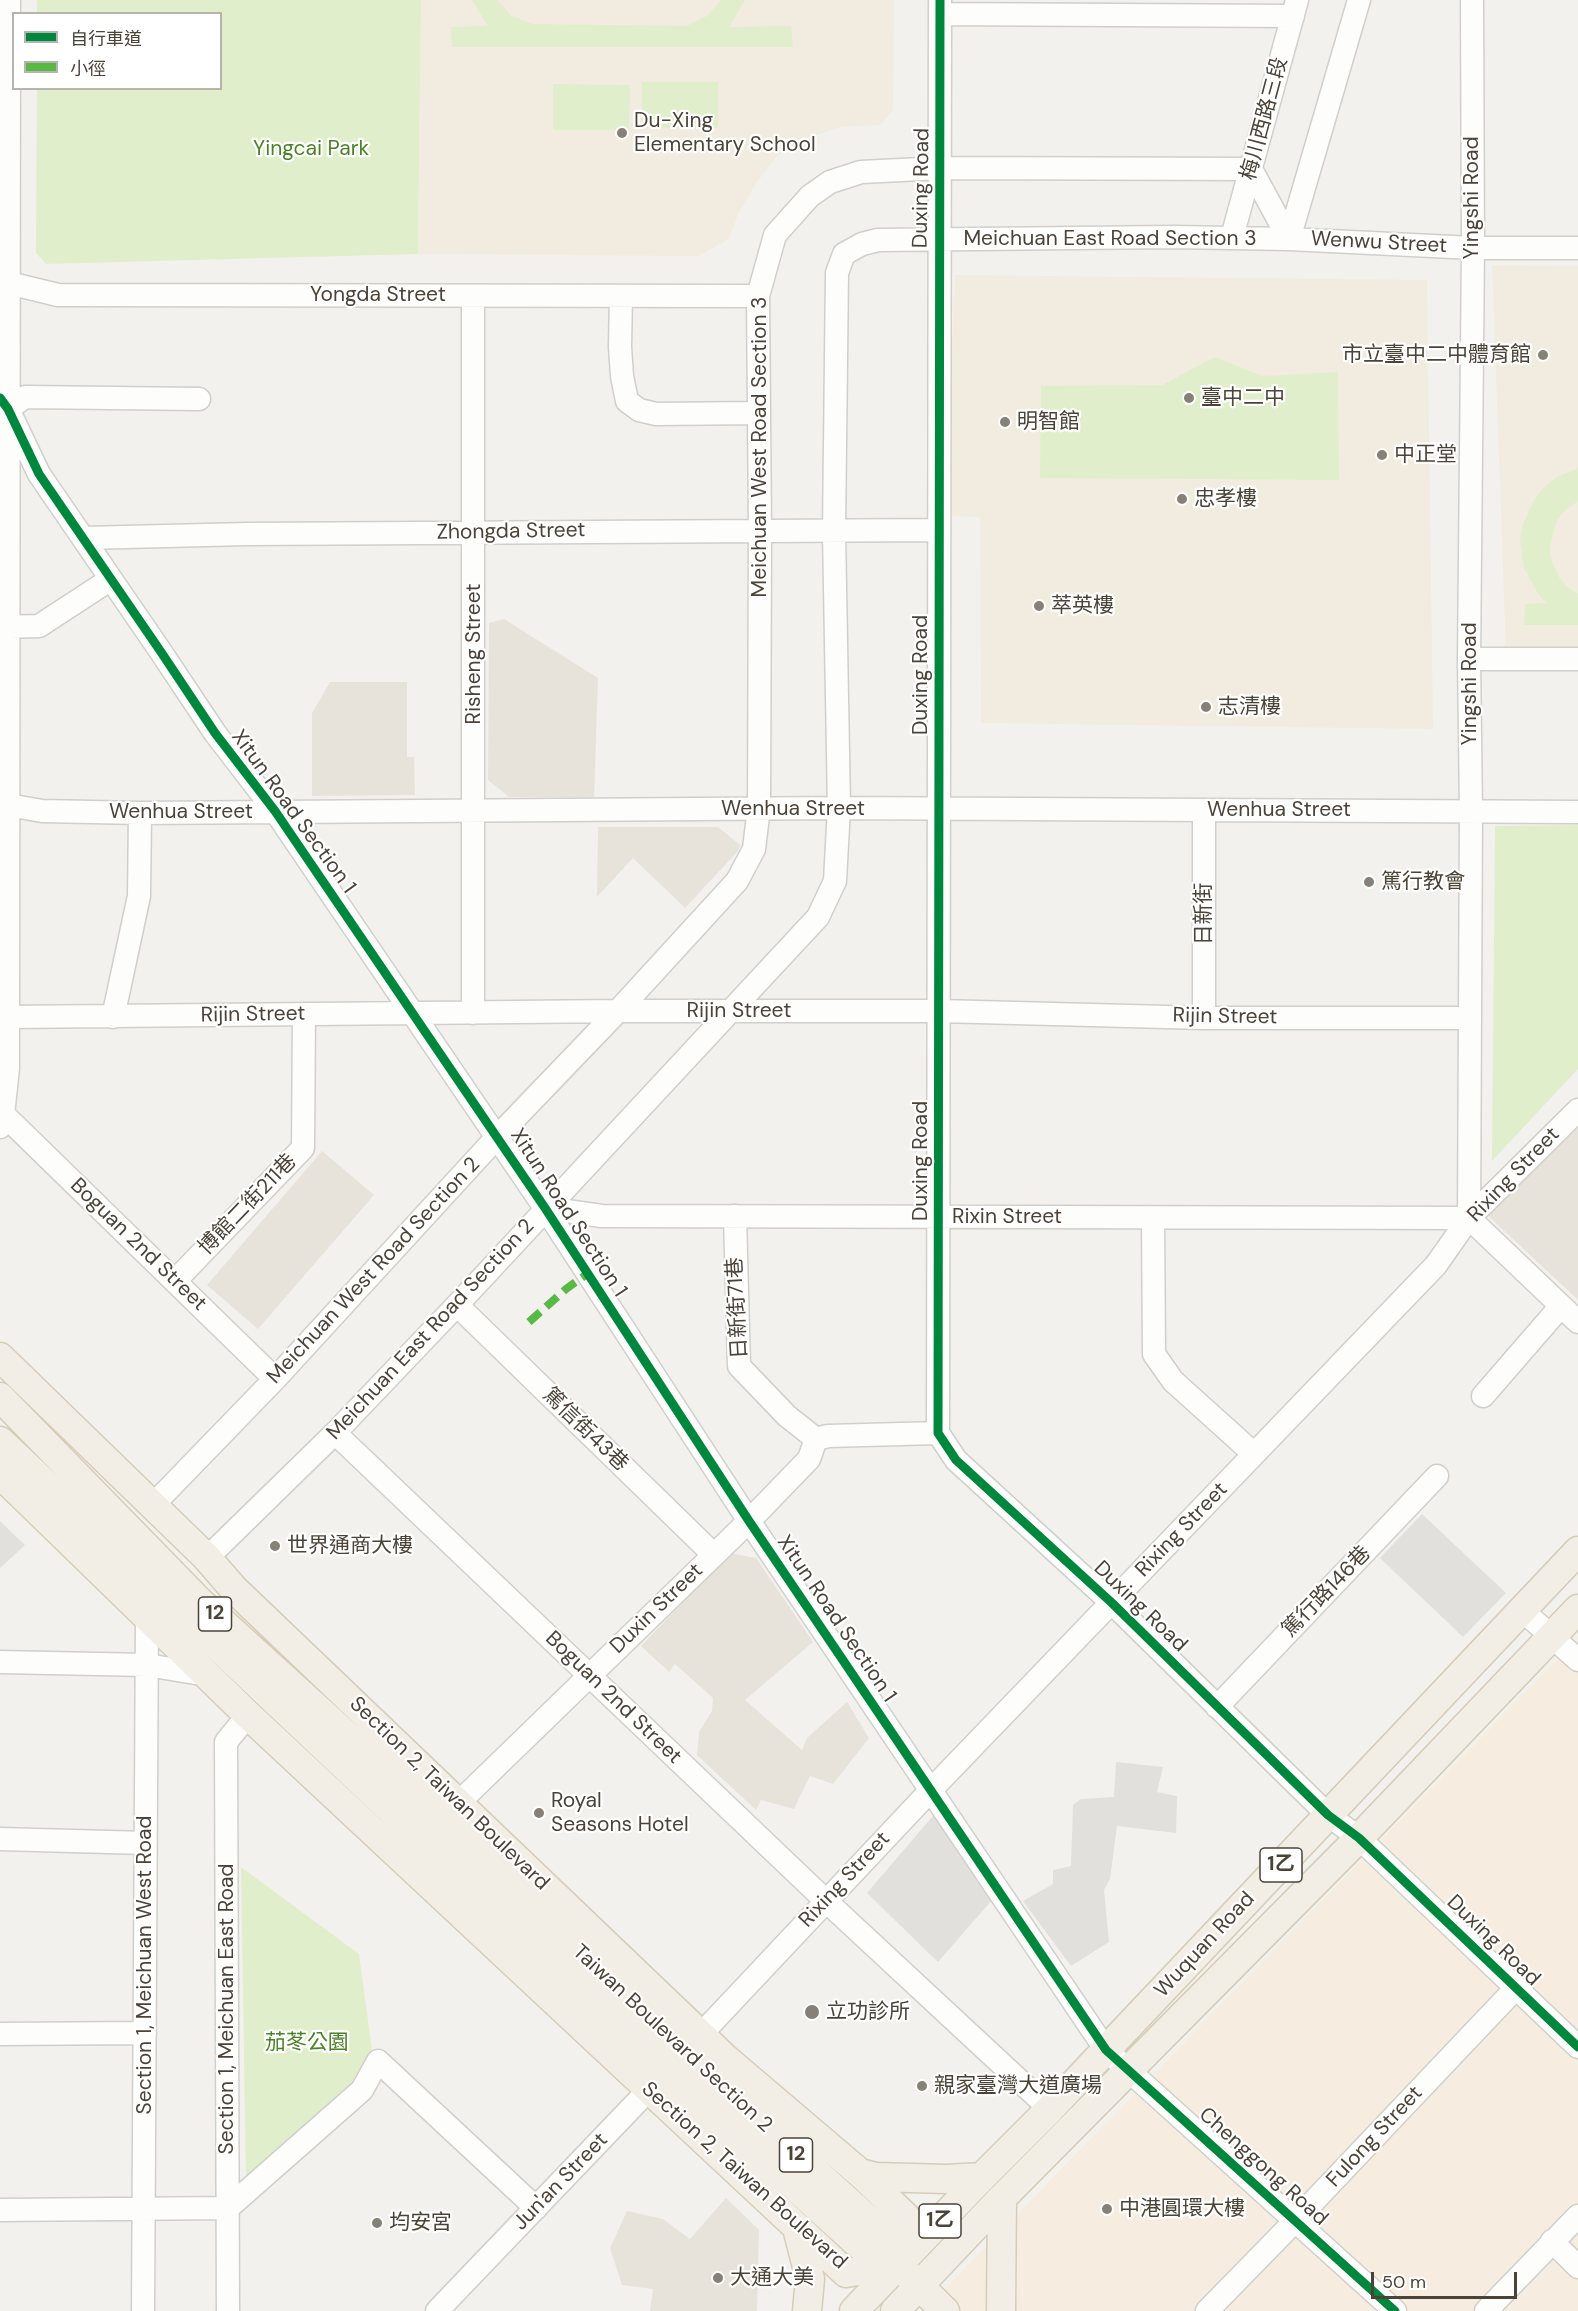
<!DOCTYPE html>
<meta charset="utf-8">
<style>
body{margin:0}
#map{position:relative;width:1578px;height:2311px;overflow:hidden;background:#f3f1ed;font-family:"DM Sans","Noto Sans TC",sans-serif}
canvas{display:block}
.legend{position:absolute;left:12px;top:12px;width:210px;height:78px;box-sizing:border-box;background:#fff;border:2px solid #b7b4af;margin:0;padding:8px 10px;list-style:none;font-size:18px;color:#4b4337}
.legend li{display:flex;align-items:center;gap:12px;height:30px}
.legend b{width:30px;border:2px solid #b7b4af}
.scale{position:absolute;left:1371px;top:2272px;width:146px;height:27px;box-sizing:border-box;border:3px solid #4b4337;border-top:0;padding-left:8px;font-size:18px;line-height:21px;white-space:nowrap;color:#4b4337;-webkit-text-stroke:4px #fff;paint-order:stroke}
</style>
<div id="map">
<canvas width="1578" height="2311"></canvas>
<ul class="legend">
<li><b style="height:8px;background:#00873e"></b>自行車道</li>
<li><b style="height:8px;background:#58b947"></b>小徑</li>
</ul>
<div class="scale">50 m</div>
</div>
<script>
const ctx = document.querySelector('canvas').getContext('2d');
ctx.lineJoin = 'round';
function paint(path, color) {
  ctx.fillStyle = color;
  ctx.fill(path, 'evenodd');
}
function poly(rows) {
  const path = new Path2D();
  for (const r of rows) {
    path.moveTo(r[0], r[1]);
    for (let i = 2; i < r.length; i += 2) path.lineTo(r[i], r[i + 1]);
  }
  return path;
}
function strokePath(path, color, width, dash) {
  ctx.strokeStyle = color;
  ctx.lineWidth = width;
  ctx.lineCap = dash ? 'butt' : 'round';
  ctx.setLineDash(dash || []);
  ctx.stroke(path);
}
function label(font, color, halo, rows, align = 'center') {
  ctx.font = font + ' "DM Sans","Noto Sans TC",sans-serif';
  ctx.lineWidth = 4.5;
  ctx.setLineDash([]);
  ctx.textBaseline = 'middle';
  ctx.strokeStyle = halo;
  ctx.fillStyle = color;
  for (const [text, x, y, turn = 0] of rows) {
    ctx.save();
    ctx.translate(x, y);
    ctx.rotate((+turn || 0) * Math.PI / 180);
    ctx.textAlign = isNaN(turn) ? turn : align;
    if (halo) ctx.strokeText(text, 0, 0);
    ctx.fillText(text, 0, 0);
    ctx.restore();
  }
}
const residential = poly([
 [504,619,598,678,594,797,509,797,488,780,489,623],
 [330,682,407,682,407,757,414,757,415,795,312,796,312,713],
 [598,827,718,827,740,845,738,851,685,908,633,858,597,897],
 [1578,1117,1578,1300,1483,1211],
 [322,1151,374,1195,258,1329,207,1285],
 [730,1553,756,1558,813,1642,745,1700,802,1750,807,1738,847,1702,869,1738,833,1784,810,1776,794,1809,761,1800,756,1810,697,1755,699,1732,712,1711,713,1698,675,1664,669,1672,641,1646],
 [726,2198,759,2230,757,2311,650,2311,653,2289,622,2285,610,2248,627,2211,663,2219,690,2239]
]);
const commercial = poly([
 [1578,1638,1578,2311,923,2311]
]);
const education = poly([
 [421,0,894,0,893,110,880,125,841,127,808,138,775,158,755,185,738,214,729,239,698,256,418,254],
 [1492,265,1578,266,1578,650,1506,651],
 [955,275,1427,280,1433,729,981,723,980,517,946,516]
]);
const green = poly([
 [37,0,421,0,418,254,46,264,36,253,37,89,220,88,220,14,37,13],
 [472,0,497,0,512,16,533,24,687,26,707,16,721,0,745,0,729,27,791,26,793,47,452,47,451,27,488,26],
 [642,82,718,82,718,128,642,128],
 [553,84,630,85,629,130,553,130],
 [1215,357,1262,376,1338,372,1339,480,1040,478,1041,386,1162,385],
 [1578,468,1578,501,1562,513,1556,523,1550,545,1550,556,1559,577,1566,586,1578,594,1578,625,1524,625,1525,604,1547,603,1538,594,1524,568,1520,539,1523,524,1535,498,1545,486,1557,477],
 [1578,825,1578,1069,1492,1161,1495,826],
 [241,1867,359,1954,372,2050,363,2079,246,2182]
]);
const parking = poly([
 [1422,1514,1506,1593,1463,1637,1380,1558],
 [0,1521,25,1545,0,1568],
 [1116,1762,1163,1767,1157,1792,1177,1796,1176,1833,1117,1826,1110,1879,1104,1890,1109,1942,1071,1966,1023,1901,1053,1884,1053,1870,1071,1866,1073,1805,1081,1799,1114,1797],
 [938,1810,992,1900,938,1962,867,1893]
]);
const minor = poly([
 [940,0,938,1433,956,1460,1112,1603,1328,1815,1359,1838,1578,2047],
 [1472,0,1473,248,1469,659,1471,812,1469,1218,1578,1322],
 [940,14,1293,16],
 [1251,169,1289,239,1473,248,1578,248],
 [1232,237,1297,0],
 [0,281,58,295,758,296],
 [473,296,473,1013],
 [621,296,620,347,622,376,627,401,639,410,656,414,759,413],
 [0,398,8,409,39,474,161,652,215,733,275,811,545,1208,749,1521,1106,2050,1395,2311],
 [8,409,25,397,199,399],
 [84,538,247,534,939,530],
 [0,627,39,626,111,579],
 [1469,659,1578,659],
 [0,798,8,805,42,811,140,813,839,808,1578,812],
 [8,1017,618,1011,940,1011,1204,1018,1470,1018],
 [113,1017,139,896,140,813],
 [1204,1018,1204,810],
 [0,1111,275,1379],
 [0,1127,3,1115,8,1068,8,1034,9,0],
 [545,1208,602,1216,1469,1218],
 [735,1216,739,1366,787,1416,816,1439],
 [1153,1218,1154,1354,1173,1381,1254,1454],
 [175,1281,303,1148,304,1015],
 [457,1305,713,1554],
 [1483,1396,1561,1306],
 [335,1433,826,1901,1050,2109],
 [153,1505,275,1379,497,1137,618,1011,737,881,754,849,759,808,760,531,758,296,775,235,810,196,830,182,861,172,941,168,1251,169],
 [207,1558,335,1433,457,1305,818,917,835,881,839,808,834,531,837,273,844,254,862,244,878,240,1174,237,1289,239,1359,0],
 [1522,1610,1578,1660],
 [0,1662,147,1665,207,1675],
 [1217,1707,1437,1476],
 [448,1813,749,1521,809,1459,816,1439,828,1436,938,1433],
 [0,1839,145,1843],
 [0,2034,145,2033],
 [689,2047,930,1791,1436,1265,1469,1218,1578,1110],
 [0,2210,228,2208,362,2090,378,2061,536,2208],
 [1552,2241,1578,2267],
 [143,2311,147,1618],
 [228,2311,226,1742,248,1715],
 [437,2311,660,2078],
 [1207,2311,1295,2221,1516,1988],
 [1486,2311,1578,2216]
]);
const major = poly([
 [0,1357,207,1558,233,1588,726,2059,860,2173,906,2217,898,2265],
 [0,1397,199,1601,441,1821,709,2076,883,2233,898,2265],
 [0,1441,692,2094,864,2249,898,2265,945,2311],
 [0,1474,248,1715,846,2273,898,2265],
 [860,2173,876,2177,946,2179,982,2177],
 [797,2228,810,2279,807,2311],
 [854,2311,982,2177,1050,2109,1578,1551],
 [895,2311,1002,2198,1359,1838,1578,1609],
 [1001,2311,1002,2198]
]);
const quiet = poly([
 [529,1322,566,1289,587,1274]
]);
const cycleway = poly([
 [940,0,938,1433,956,1460,1112,1603,1328,1815,1359,1838,1578,2047],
 [0,398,8,409,39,474,161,652,215,733,275,811,545,1208,749,1521,1106,2050,1395,2311]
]);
const markers = [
 [622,133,6,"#868077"],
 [1543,355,6,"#868077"],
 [1189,398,6,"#868077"],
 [1005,422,6,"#868077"],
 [1382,455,6,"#868077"],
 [1182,499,6,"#868077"],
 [1039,606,6,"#868077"],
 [1206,707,6,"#868077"],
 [1369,882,6,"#868077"],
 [275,1546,6,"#868077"],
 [539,1813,6,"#868077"],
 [812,2012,8,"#868077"],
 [922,2086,6,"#868077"],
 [1107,2209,6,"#868077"],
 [377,2223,6,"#868077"],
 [718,2278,6,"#868077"]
];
const shields = [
 [215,1614,33],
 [1281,1865,42],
 [796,2155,33],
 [940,2221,42]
];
const shieldNames = [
 ["12",215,1614],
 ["1乙",1281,1865],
 ["12",796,2155],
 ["1乙",940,2221]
];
const streetNames = [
 ["梅川西路三段",1265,119,-75],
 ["Duxing Road",922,188,-89],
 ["Yingshi Road",1472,198,-90],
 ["Meichuan East Road Section 3",1110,239],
 ["Wenwu Street",1379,243,3],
 ["Yongda Street",378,295],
 ["Meichuan West Road Section 3",760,447,-90],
 ["Zhongda Street",511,532,-1],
 ["Risheng Street",474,654,-90],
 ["Duxing Road",921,675,-90],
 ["Yingshi Road",1470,684,-90],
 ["Wenhua Street",793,809],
 ["Wenhua Street",1279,810],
 ["Wenhua Street",181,812],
 ["Xitun Road Section 1",293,812,54],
 ["日新街",1204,914,-90],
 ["Rijin Street",739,1011],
 ["Rijin Street",253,1015,-1],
 ["Rijin Street",1225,1017,1],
 ["Duxing Road",921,1161,-90],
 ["Rixing Street",1514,1175,-46],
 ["博館二街211巷",248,1205,-46],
 ["Xitun Road Section 1",568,1213,57],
 ["Rixin Street",1007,1217],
 ["Boguan 2nd Street",138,1245,44],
 ["Meichuan West Road Section 2",374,1271,-47],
 ["日新街71巷",738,1308,-93],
 ["Meichuan East Road Section 2",431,1330,-47],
 ["篤信街43巷",585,1430,44],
 ["Rixing Street",1182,1530,-46],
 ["篤行路146巷",1327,1592,-46],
 ["Duxing Road",1140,1607,44],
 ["Duxin Street",657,1609,-44],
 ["Xitun Road Section 1",836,1619,56],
 ["Boguan 2nd Street",613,1698,44],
 ["Section 2, Taiwan Boulevard",449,1794,44],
 ["Rixing Street",845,1880,-47],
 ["Duxing Road",1493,1941,44],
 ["Wuquan Road",1205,1945,-47],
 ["Section 1, Meichuan West Road",145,1965,-90],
 ["Section 1, Meichuan East Road",227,2009,-90],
 ["Taiwan Boulevard Section 2",672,2039,43],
 ["Fulong Street",1375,2137,-47],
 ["Chenggong Road",1263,2167,42],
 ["Section 2, Taiwan Boulevard",744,2176,42],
 ["Jun'an Street",561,2182,-46]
];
const poiNames = [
 ["Du-Xing",634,121],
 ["Elementary School",634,145],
 ["市立臺中二中體育館",1531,355,"right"],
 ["臺中二中",1201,398],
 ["明智館",1017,422],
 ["中正堂",1394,455],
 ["忠孝樓",1194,499],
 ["萃英樓",1051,606],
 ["志清樓",1218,707],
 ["篤行教會",1381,882],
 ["世界通商大樓",287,1546],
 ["Royal",551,1801],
 ["Seasons Hotel",551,1825],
 ["立功診所",826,2012],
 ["親家臺灣大道廣場",934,2086],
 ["中港圓環大樓",1119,2209],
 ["均安宮",389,2223],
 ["大通大美",730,2278]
];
const parkNames = [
 ["Yingcai Park",311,149],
 ["茄苳公園",307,2043]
];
paint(residential, '#e7e3da');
paint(commercial, '#f6ede0');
paint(education, '#f1ecdf');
paint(green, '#e1eecc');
paint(parking, '#e2e0dc');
strokePath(minor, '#d1cfca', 25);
strokePath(major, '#d6cdb9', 31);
strokePath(minor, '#fdfdfc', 22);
strokePath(major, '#f2eee5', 28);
strokePath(quiet, '#58b947', 8, [15, 8]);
strokePath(cycleway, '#00873e', 9);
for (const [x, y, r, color] of markers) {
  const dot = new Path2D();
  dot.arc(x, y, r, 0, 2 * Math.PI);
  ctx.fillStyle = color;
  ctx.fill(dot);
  strokePath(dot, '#fff', 2);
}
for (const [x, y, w] of shields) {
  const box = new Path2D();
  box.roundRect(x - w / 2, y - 17, w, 34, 4.5);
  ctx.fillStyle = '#fff';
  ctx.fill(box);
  strokePath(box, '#4b4337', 1.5);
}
label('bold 20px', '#4b4337', null, shieldNames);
label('21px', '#4b4337', '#fff', streetNames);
label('21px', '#4b4337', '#fff', poiNames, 'left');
label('21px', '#4a8225', '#fff', parkNames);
</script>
